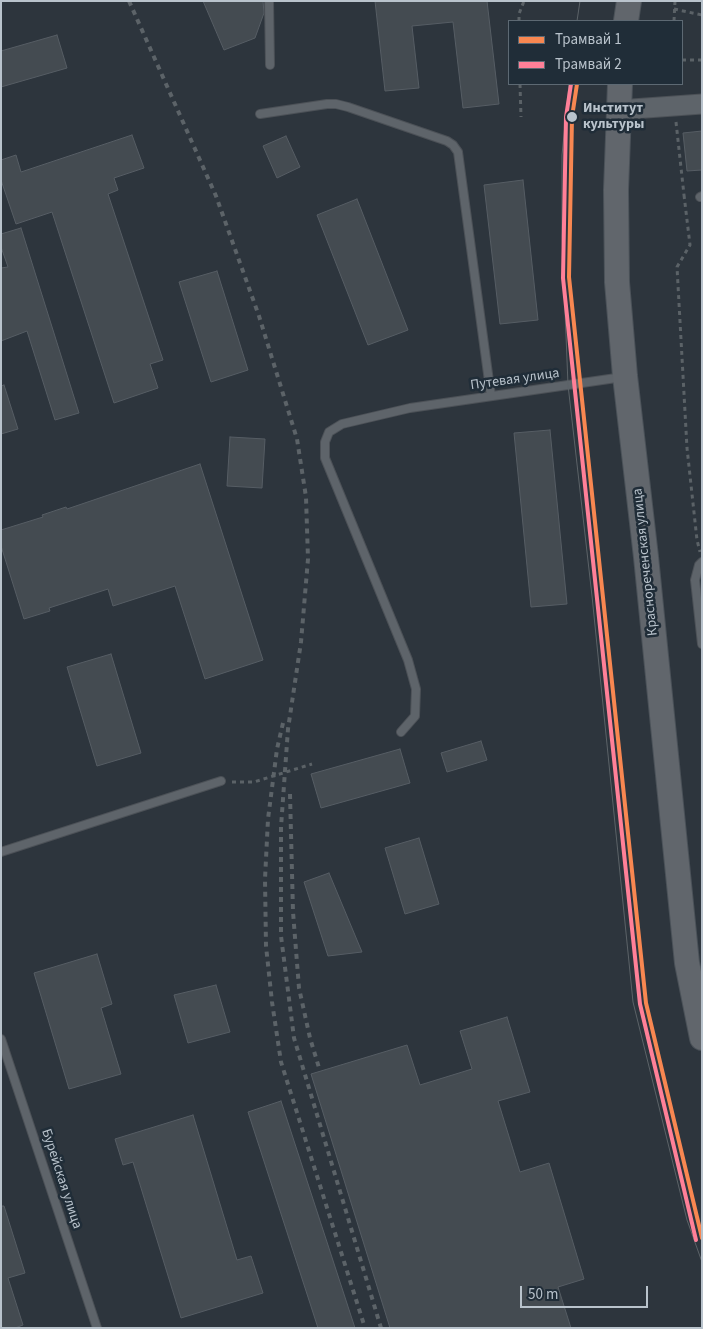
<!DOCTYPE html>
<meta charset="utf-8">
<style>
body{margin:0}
#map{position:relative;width:703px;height:1329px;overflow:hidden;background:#2d353d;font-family:"Source Sans 3",sans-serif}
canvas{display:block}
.frame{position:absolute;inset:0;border:2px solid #b9c3cc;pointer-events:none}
.legend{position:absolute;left:508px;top:20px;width:175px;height:65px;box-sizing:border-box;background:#202d38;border:1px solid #5d6973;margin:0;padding:6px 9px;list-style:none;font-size:15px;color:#b9c3cc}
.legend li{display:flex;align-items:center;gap:10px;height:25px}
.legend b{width:25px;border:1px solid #5d6973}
.scale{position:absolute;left:520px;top:1286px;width:128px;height:22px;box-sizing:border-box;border:2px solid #b9c3cc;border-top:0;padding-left:6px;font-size:15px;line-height:18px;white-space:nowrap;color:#b9c3cc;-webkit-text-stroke:4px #202d38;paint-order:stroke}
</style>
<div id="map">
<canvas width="703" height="1329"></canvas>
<div class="frame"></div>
<ul class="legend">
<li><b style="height:6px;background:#f88751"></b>Трамвай 1</li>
<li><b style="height:6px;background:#ff8098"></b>Трамвай 2</li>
</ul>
<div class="scale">50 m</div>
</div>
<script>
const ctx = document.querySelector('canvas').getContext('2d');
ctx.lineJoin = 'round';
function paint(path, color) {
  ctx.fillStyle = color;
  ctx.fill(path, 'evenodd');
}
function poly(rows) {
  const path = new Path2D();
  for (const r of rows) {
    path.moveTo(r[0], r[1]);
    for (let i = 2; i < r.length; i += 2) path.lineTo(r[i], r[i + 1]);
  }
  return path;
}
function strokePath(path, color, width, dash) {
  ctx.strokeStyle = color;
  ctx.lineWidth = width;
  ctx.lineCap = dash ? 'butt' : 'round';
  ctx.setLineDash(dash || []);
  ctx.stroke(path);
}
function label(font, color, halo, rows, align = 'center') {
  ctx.font = font + ' "Source Sans 3",sans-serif';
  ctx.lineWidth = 5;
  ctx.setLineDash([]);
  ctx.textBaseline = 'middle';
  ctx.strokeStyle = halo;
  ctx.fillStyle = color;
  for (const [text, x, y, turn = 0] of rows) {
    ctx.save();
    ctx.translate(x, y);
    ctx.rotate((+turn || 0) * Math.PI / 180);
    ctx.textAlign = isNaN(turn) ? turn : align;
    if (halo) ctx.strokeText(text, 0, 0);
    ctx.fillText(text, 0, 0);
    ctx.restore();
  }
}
const building = poly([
 [203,1,263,1,264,13,255,38,224,50,203,1],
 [375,1,487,1,499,104,463,108,453,22,412,26,419,88,385,91,375,1],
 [57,35,67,68,1,87,1,51,57,35],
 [702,131,702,170,687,171,683,133,702,131],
 [132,135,144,168,114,178,118,190,108,194,163,360,150,364,158,388,114,403,52,212,16,224,1,180,1,160,16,155,21,172,132,135],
 [286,136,300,167,277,178,263,146,286,136],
 [523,180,538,320,500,324,484,185,523,180],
 [357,199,408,330,368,345,317,215,357,199],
 [21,228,79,413,55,420,27,331,1,341,1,268,8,267,1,247,1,234,21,228],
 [217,271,248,370,211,382,179,282,217,271],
 [4,385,18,429,1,434,1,386,4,385],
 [550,430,567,604,531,607,514,433,550,430],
 [230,437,265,439,262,488,227,486,230,437],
 [200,464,263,660,205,679,175,586,113,606,108,589,49,608,50,611,24,619,1,546,1,530,43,517,42,515,66,507,67,509,200,464],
 [111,654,141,753,97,766,67,667,111,654],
 [481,741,487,760,447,772,441,753,481,741],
 [400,749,410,783,321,808,311,774,400,749],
 [419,838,439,904,405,914,385,848,419,838],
 [329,873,362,952,328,956,304,882,329,873],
 [97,954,112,1004,101,1008,121,1074,69,1089,34,973,97,954],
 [216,985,230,1032,188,1043,174,995,216,985],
 [507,1017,530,1092,498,1101,520,1172,549,1163,584,1279,558,1287,571,1328,390,1328,311,1074,407,1045,420,1085,472,1069,460,1031,507,1017],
 [281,1101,355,1328,318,1328,248,1112,281,1101],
 [193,1115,237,1260,251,1256,263,1293,181,1318,133,1162,123,1165,115,1139,193,1115],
 [1,1206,4,1206,25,1273,8,1278,23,1325,15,1328,1,1328,1,1206]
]);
const path = poly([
 [674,9,702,15],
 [519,21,519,14,524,1],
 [674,21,675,1],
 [682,60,702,60],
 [520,84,521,117],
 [676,122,684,195],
 [684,195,690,245,677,267,687,448,697,540,700,552],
 [232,782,254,782,312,764]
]);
const service = poly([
 [269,1,270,65],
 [260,114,327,104,336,104,348,107,447,141,453,145,458,152,491,396],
 [700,197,702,196],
 [702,562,699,565,695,580,702,644],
 [401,732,415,716,416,689,408,660,325,458,325,442,329,432,342,424,410,408,623,377],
 [1,852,221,781],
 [1,1039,97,1328]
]);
const tertiary = poly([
 [618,110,702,104]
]);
const primary = poly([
 [626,21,629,1],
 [620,84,616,190,617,282,625,376,646,557,687,963,702,1038]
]);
const tram = poly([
 [577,21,580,1],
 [569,84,562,155,562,236,568,385,592,596,633,1002,687,1220,702,1262]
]);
const rail = poly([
 [129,1,216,196,259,316,297,439,306,497,308,559,301,642,288,729,281,827,281,936,294,1038,381,1328],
 [283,723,277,749,268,819,265,879,266,946,272,1002,281,1062,365,1328],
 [290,794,293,912,299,988,310,1038,320,1071]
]);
const tram1 = poly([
 [577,84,572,117,569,277,646,1003,702,1238]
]);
const tram2 = poly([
 [571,84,566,117,563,278,640,1004,696,1240]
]);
const markers = [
 [572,117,6,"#b9c3cc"]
];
const stopNames = [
 ["Институт",583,109],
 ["культуры",583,125]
];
const streetNames = [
 ["Путевая улица",515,380,-8],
 ["Краснореченская улица",646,562,-96],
 ["Бурейская улица",61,1179,72]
];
paint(building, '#444b51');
strokePath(building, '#565d64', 1);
strokePath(service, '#4c5157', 10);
strokePath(tertiary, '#4c5157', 21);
strokePath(primary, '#4b5259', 26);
strokePath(path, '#5b6267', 3, [4, 4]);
strokePath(service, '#5e646a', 8);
strokePath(tertiary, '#5e646a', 19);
strokePath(primary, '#61666c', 24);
strokePath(tram, '#5c6368', 1);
strokePath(rail, '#5c6368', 4, [5, 5]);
strokePath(tram1, '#f88751', 4);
strokePath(tram2, '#ff8098', 4);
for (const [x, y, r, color] of markers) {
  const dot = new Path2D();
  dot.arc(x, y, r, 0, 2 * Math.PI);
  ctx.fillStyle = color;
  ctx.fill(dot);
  strokePath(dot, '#202d38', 2);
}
label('bold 14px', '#b9c3cc', '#202d38', stopNames, 'left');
label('14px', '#b9c3cc', '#202d38', streetNames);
</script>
